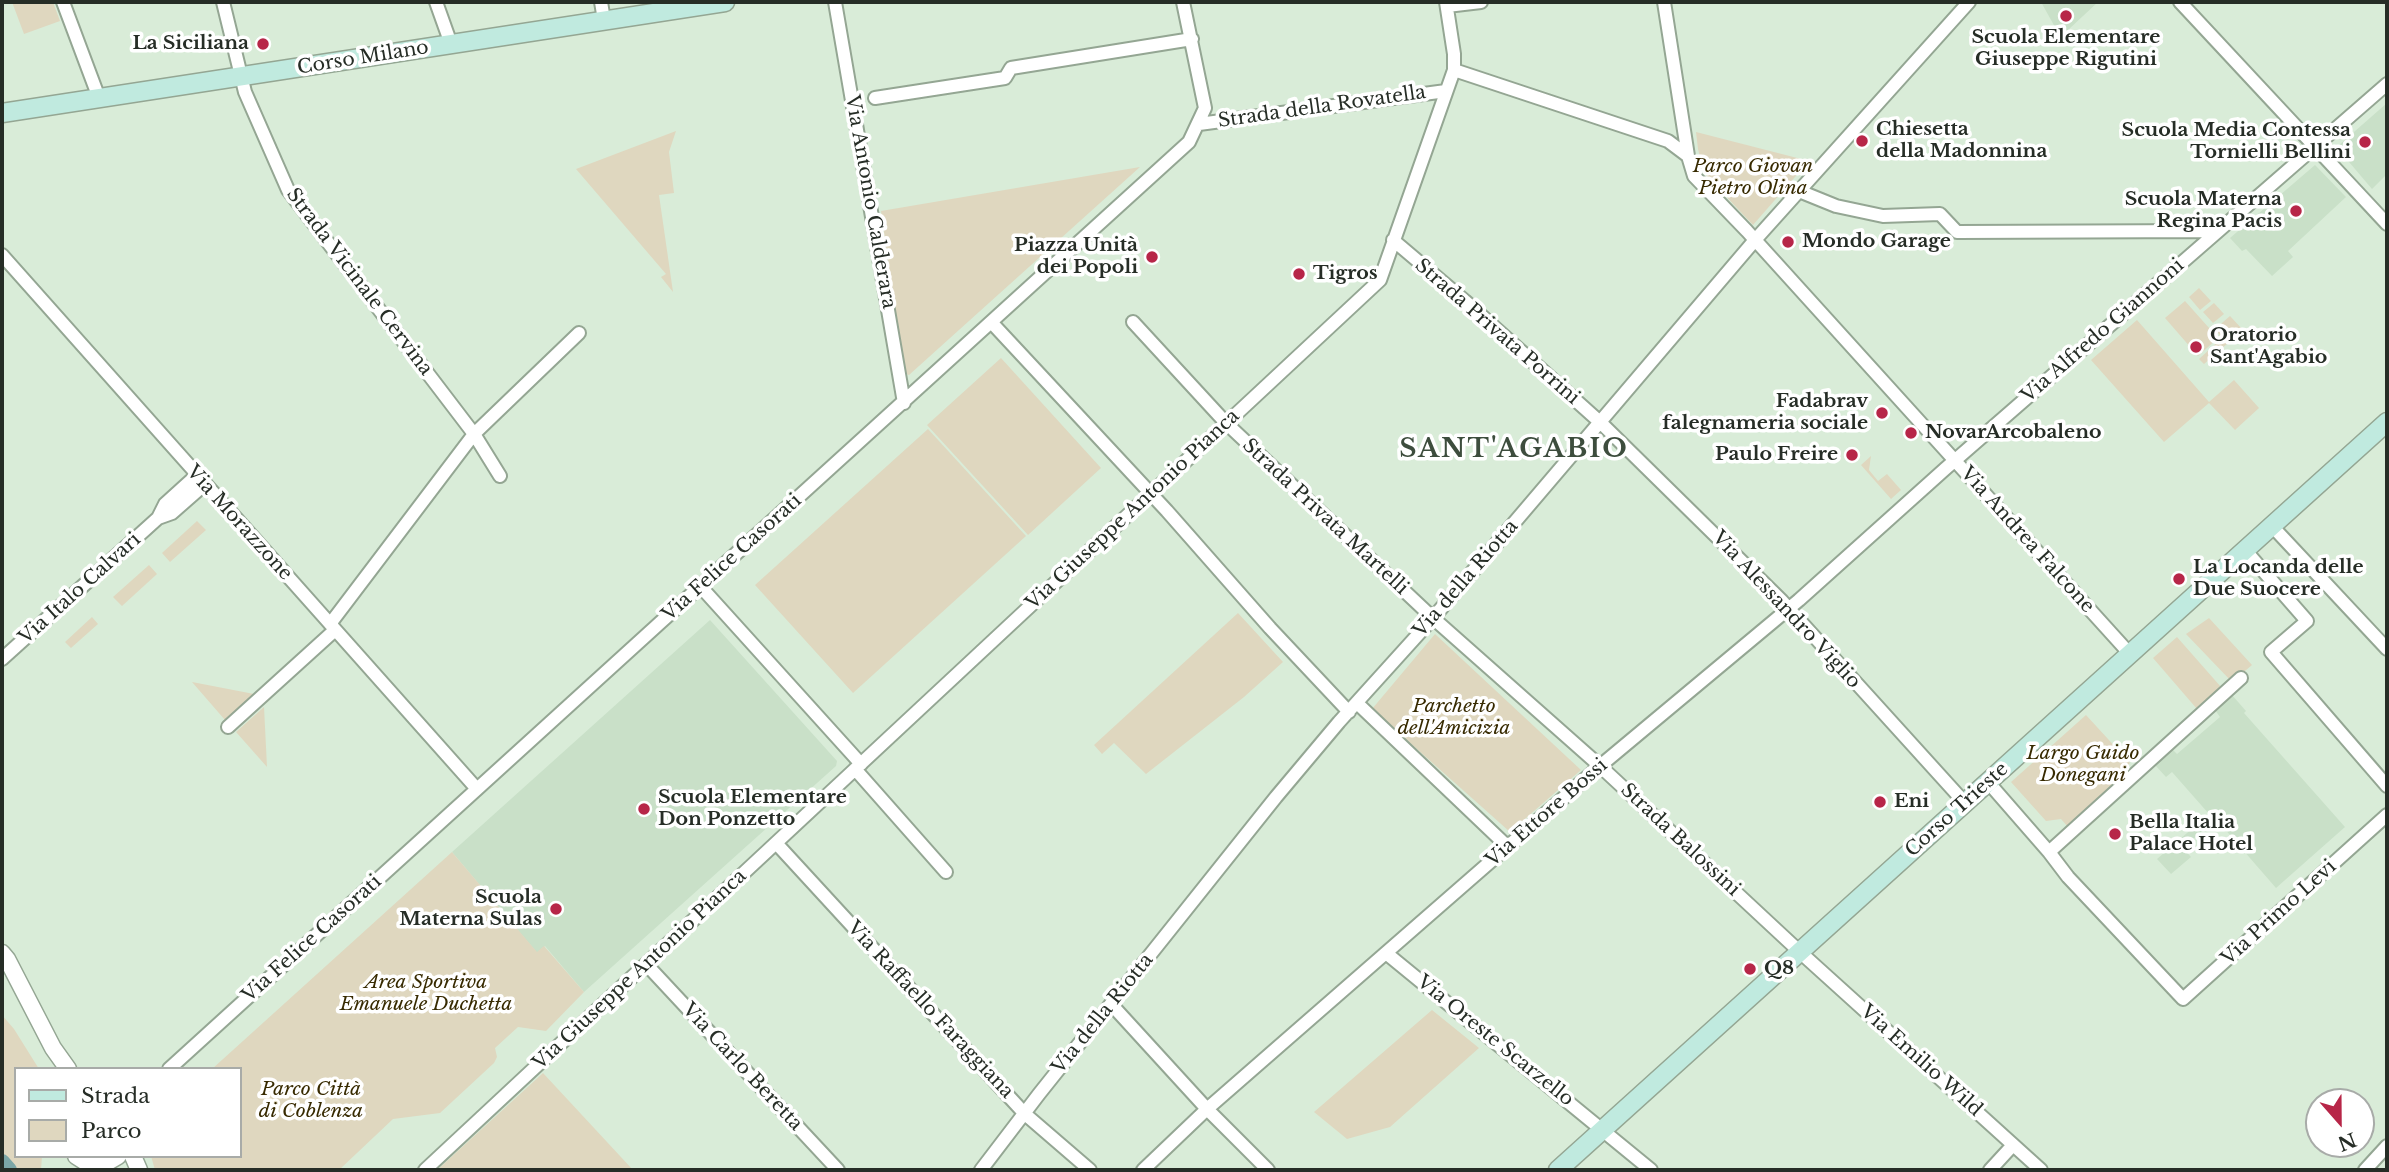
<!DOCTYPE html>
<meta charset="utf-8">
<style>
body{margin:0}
#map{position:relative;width:2389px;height:1172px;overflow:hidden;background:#d9ecd8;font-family:"Libre Baskerville",serif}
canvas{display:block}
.frame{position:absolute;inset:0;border:4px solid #262d26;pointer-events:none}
.legend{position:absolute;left:14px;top:1067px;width:228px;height:91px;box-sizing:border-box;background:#fff;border:2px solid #a8aba8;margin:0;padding:9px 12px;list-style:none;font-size:21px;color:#262d26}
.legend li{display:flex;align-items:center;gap:14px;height:35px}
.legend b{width:35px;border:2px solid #a8aba8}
.north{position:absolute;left:2305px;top:1088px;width:70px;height:70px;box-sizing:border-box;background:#fff;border:2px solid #a8aba8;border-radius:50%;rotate:159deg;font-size:19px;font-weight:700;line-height:28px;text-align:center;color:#262d26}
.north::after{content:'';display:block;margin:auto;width:24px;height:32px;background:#b72648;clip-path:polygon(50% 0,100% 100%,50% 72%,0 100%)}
</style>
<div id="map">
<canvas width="2389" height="1172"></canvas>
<div class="frame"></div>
<ul class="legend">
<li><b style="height:9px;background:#c0eadf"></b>Strada</li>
<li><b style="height:19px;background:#dfd7bf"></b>Parco</li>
</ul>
<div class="north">N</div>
</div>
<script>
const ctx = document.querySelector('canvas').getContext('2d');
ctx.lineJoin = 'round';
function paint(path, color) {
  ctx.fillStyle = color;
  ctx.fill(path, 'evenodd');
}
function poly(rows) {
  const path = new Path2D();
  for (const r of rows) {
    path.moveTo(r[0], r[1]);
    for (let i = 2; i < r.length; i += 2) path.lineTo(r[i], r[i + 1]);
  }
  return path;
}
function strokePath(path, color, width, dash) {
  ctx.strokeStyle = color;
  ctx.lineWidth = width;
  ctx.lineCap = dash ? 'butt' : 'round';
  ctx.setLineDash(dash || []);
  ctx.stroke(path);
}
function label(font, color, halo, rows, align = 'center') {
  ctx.font = font + ' "Libre Baskerville",serif';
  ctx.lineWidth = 7;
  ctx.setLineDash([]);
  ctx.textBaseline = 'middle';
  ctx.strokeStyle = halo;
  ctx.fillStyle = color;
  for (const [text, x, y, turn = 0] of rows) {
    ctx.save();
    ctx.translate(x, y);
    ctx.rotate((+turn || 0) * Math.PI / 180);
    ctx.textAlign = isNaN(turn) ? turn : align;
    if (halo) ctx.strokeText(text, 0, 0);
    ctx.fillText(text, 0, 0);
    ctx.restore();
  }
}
const built = poly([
 [2041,2,2098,2,2068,30,2074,36,2065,45],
 [2387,103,2387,174,2372,189,2338,149,2338,146],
 [2315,165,2346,197,2288,251,2293,257,2272,276,2246,249,2242,251,2230,238],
 [710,620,837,761,836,766,584,992,545,946,537,953,452,852],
 [2232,695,2246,711,2244,713,2345,827,2276,888,2216,819,2183,848,2191,857,2171,874,2157,859,2209,814,2172,772,2166,777,2155,765,2173,750,2177,754,2220,717,2215,710]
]);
const green = poly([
 [12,2,53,2,60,21,24,34],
 [676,131,669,152,674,193,659,195,673,292,661,277,666,274,576,169],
 [1696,132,1809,161,1753,225,1704,173,1698,149],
 [1140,167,909,375,904,373,881,211],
 [2199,288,2211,301,2200,310,2189,297],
 [2185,301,2218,338,2198,356,2165,318],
 [2214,303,2224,314,2213,323,2203,312],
 [2230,316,2243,330,2204,364,2199,359,2222,338,2215,329],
 [2137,320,2209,402,2234,380,2259,408,2235,430,2209,403,2164,442,2091,360],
 [1001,358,1101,468,1028,535,927,425],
 [928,429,1026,536,853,693,755,585],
 [1871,456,1869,470,1878,481,1887,474,1901,490,1891,499,1861,465],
 [197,521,206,530,170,562,162,553],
 [149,565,157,574,122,606,113,597],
 [1238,613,1283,662,1244,697,1146,774,1114,743,1102,754,1094,745],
 [92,617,98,624,71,648,65,642],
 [2209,618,2252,665,2232,682,2186,634],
 [1435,634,1581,770,1510,832,1372,709],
 [2177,637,2221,687,2197,709,2153,658],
 [192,682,254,694,225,720],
 [264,707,267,767,236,732],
 [2086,715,2130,763,2123,770,2130,777,2104,794,2068,827,2061,819,2046,821,2011,782],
 [452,852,537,952,544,946,584,992,546,1031,518,1027,495,1048,497,1057,494,1063,440,1113,393,1119,339,1170,155,1170,151,1156,240,1156,240,1069,212,1069],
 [1432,1010,1479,1048,1390,1127,1347,1139,1314,1112],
 [2,1015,14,1029,39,1069,16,1069,16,1156,42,1156,41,1170,21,1170,5,1165,2,1162],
 [543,1073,633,1170,437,1170]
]);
const canal = poly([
 [2,1162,9,1170]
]);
const minor = poly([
 [63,2,99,98],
 [223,2,245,92,288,190,474,434,500,476],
 [436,2,451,44],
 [601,2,604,20],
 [835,2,904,403],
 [1664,2,1688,156],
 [2180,2,2387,224],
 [1447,6,1481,2],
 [1454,70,1668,141,1688,156,1694,176,1747,231,2130,654],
 [875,98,1005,78,1011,68,1192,39],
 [1199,124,1446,91],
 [1799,191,1836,206,1883,216,1940,214,1957,232,2207,231,2216,233],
 [1393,240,1465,301,1601,423,1782,601,1965,803],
 [2,255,477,789],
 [1133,322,1226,423,1433,618,1600,766,1800,952,2041,1170],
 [992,323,1167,511,1270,628,1349,712],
 [197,475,165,504,158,518,172,513,205,484],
 [2272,526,2387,649],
 [2245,550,2307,621,2271,652,2387,786],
 [701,587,861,764],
 [330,624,474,434,579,333],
 [2,659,158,518],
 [1357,703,1508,847],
 [228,727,335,630],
 [855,769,946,872],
 [1988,782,2049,852,2068,877,2183,999,2387,815],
 [776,843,1025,1114,1090,1170],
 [2049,852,2241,678],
 [1386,953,1651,1170],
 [646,964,838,1170],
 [1111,1004,1207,1109,1268,1170],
 [169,1069,1189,142,1205,108,1183,2],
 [425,1170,1380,280,1454,70,1454,54,1446,2],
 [981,1170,1039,1094,1276,797,1339,722,1433,618,1755,240,1969,2],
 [1143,1170,1207,1109,1600,766,1799,600,1945,469,2387,84],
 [1990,1170,2013,1145],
 [2365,1170,2387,1146]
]);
const tertiary = poly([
 [2,953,7,959,53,1048,68,1069],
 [76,1156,87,1163,96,1165,106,1163,118,1156],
 [133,1156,139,1170]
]);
const secondary = poly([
 [2,113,725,2],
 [1558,1170,2387,422]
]);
const markers = [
 [2066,16,7,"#b72648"],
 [263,44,7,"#b72648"],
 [1862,141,7,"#b72648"],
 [2365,142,7,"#b72648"],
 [2296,211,7,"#b72648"],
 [1788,242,7,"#b72648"],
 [1152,257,7,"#b72648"],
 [1299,274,7,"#b72648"],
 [2196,347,7,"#b72648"],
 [1882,413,7,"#b72648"],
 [1911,433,7,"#b72648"],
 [1852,455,7,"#b72648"],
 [2179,579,7,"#b72648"],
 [1880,802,7,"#b72648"],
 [644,809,7,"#b72648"],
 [2115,834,7,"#b72648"],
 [556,909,7,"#b72648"],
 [1750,969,7,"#b72648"]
];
const poiNames = [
 ["Scuola Elementare",2066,38,"center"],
 ["Giuseppe Rigutini",2066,60,"center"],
 ["La Siciliana",249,44,"right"],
 ["Chiesetta",1876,130],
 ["della Madonnina",1876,152],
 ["Scuola Media Contessa",2351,131,"right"],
 ["Tornielli Bellini",2351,153,"right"],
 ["Scuola Materna",2282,200,"right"],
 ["Regina Pacis",2282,222,"right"],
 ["Mondo Garage",1802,242],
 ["Piazza Unità",1138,246,"right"],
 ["dei Popoli",1138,268,"right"],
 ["Tigros",1313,274],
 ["Oratorio",2210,336],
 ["Sant'Agabio",2210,358],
 ["Fadabrav",1868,402,"right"],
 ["falegnameria sociale",1868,424,"right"],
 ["NovarArcobaleno",1925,433],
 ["Paulo Freire",1838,455,"right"],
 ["La Locanda delle",2193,568],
 ["Due Suocere",2193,590],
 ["Scuola Elementare",658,798],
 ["Don Ponzetto",658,820],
 ["Eni",1894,802],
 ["Bella Italia",2129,823],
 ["Palace Hotel",2129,845],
 ["Scuola",542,898,"right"],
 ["Materna Sulas",542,920,"right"],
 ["Q8",1764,969]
];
const streetNames = [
 ["Corso Milano",363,58,-9],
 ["Strada della Rovatella",1322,107,-8],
 ["Via Antonio Calderara",870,202,80],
 ["Strada Vicinale Cervina",359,282,53],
 ["Via Alfredo Giannoni",2103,331,-41],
 ["Strada Privata Porrini",1497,332,41],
 ["Via Giuseppe Antonio Pianca",1133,510,-43],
 ["Strada Privata Martelli",1325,517,43],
 ["Via Morazzone",239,523,48],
 ["Via Andrea Falcone",2027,540,48],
 ["Via Felice Casorati",732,558,-42],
 ["Via della Riotta",1466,579,-49],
 ["Via Italo Calvari",80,589,-42],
 ["Via Alessandro Viglio",1786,610,47],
 ["Corso Trieste",1957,810,-42],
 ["Via Ettore Bossi",1547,813,-41],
 ["Strada Balossini",1680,840,43],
 ["Via Primo Levi",2279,913,-42],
 ["Via Felice Casorati",312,939,-42],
 ["Via Giuseppe Antonio Pianca",640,970,-43],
 ["Via Raffaello Faraggiana",930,1010,47],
 ["Via della Riotta",1103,1014,-51],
 ["Via Oreste Scarzello",1495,1041,39],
 ["Via Emilio Wild",1921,1061,42],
 ["Via Carlo Beretta",742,1067,47]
];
const parkNames = [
 ["Parco Giovan",1753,167],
 ["Pietro Olina",1753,189],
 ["Parchetto",1454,707],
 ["dell'Amicizia",1454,729],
 ["Largo Guido",2083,754],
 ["Donegani",2083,776],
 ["Area Sportiva",426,983],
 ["Emanuele Duchetta",426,1005],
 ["Parco Città",311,1090],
 ["di Coblenza",311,1112]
];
const districtNames = [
 ["SANT'AGABIO",1514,450]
];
paint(built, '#c9e0c8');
paint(green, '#dfd7bf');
strokePath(canal, '#7ba6a6', 16);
strokePath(minor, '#94a693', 16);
strokePath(tertiary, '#94a693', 19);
strokePath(secondary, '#94a693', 21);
strokePath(minor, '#fff', 12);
strokePath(tertiary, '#fff', 16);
strokePath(secondary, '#c0eadf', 18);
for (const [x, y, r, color] of markers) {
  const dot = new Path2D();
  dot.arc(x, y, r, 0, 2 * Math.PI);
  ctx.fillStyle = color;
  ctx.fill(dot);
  strokePath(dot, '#fff', 2.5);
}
label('bold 19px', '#262d26', '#fff', poiNames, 'left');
label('19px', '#262d26', '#fff', streetNames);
label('italic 19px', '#372a00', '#fff', parkNames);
ctx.letterSpacing = '2px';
label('bold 26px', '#3d4d3d', '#fff', districtNames);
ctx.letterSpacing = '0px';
</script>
